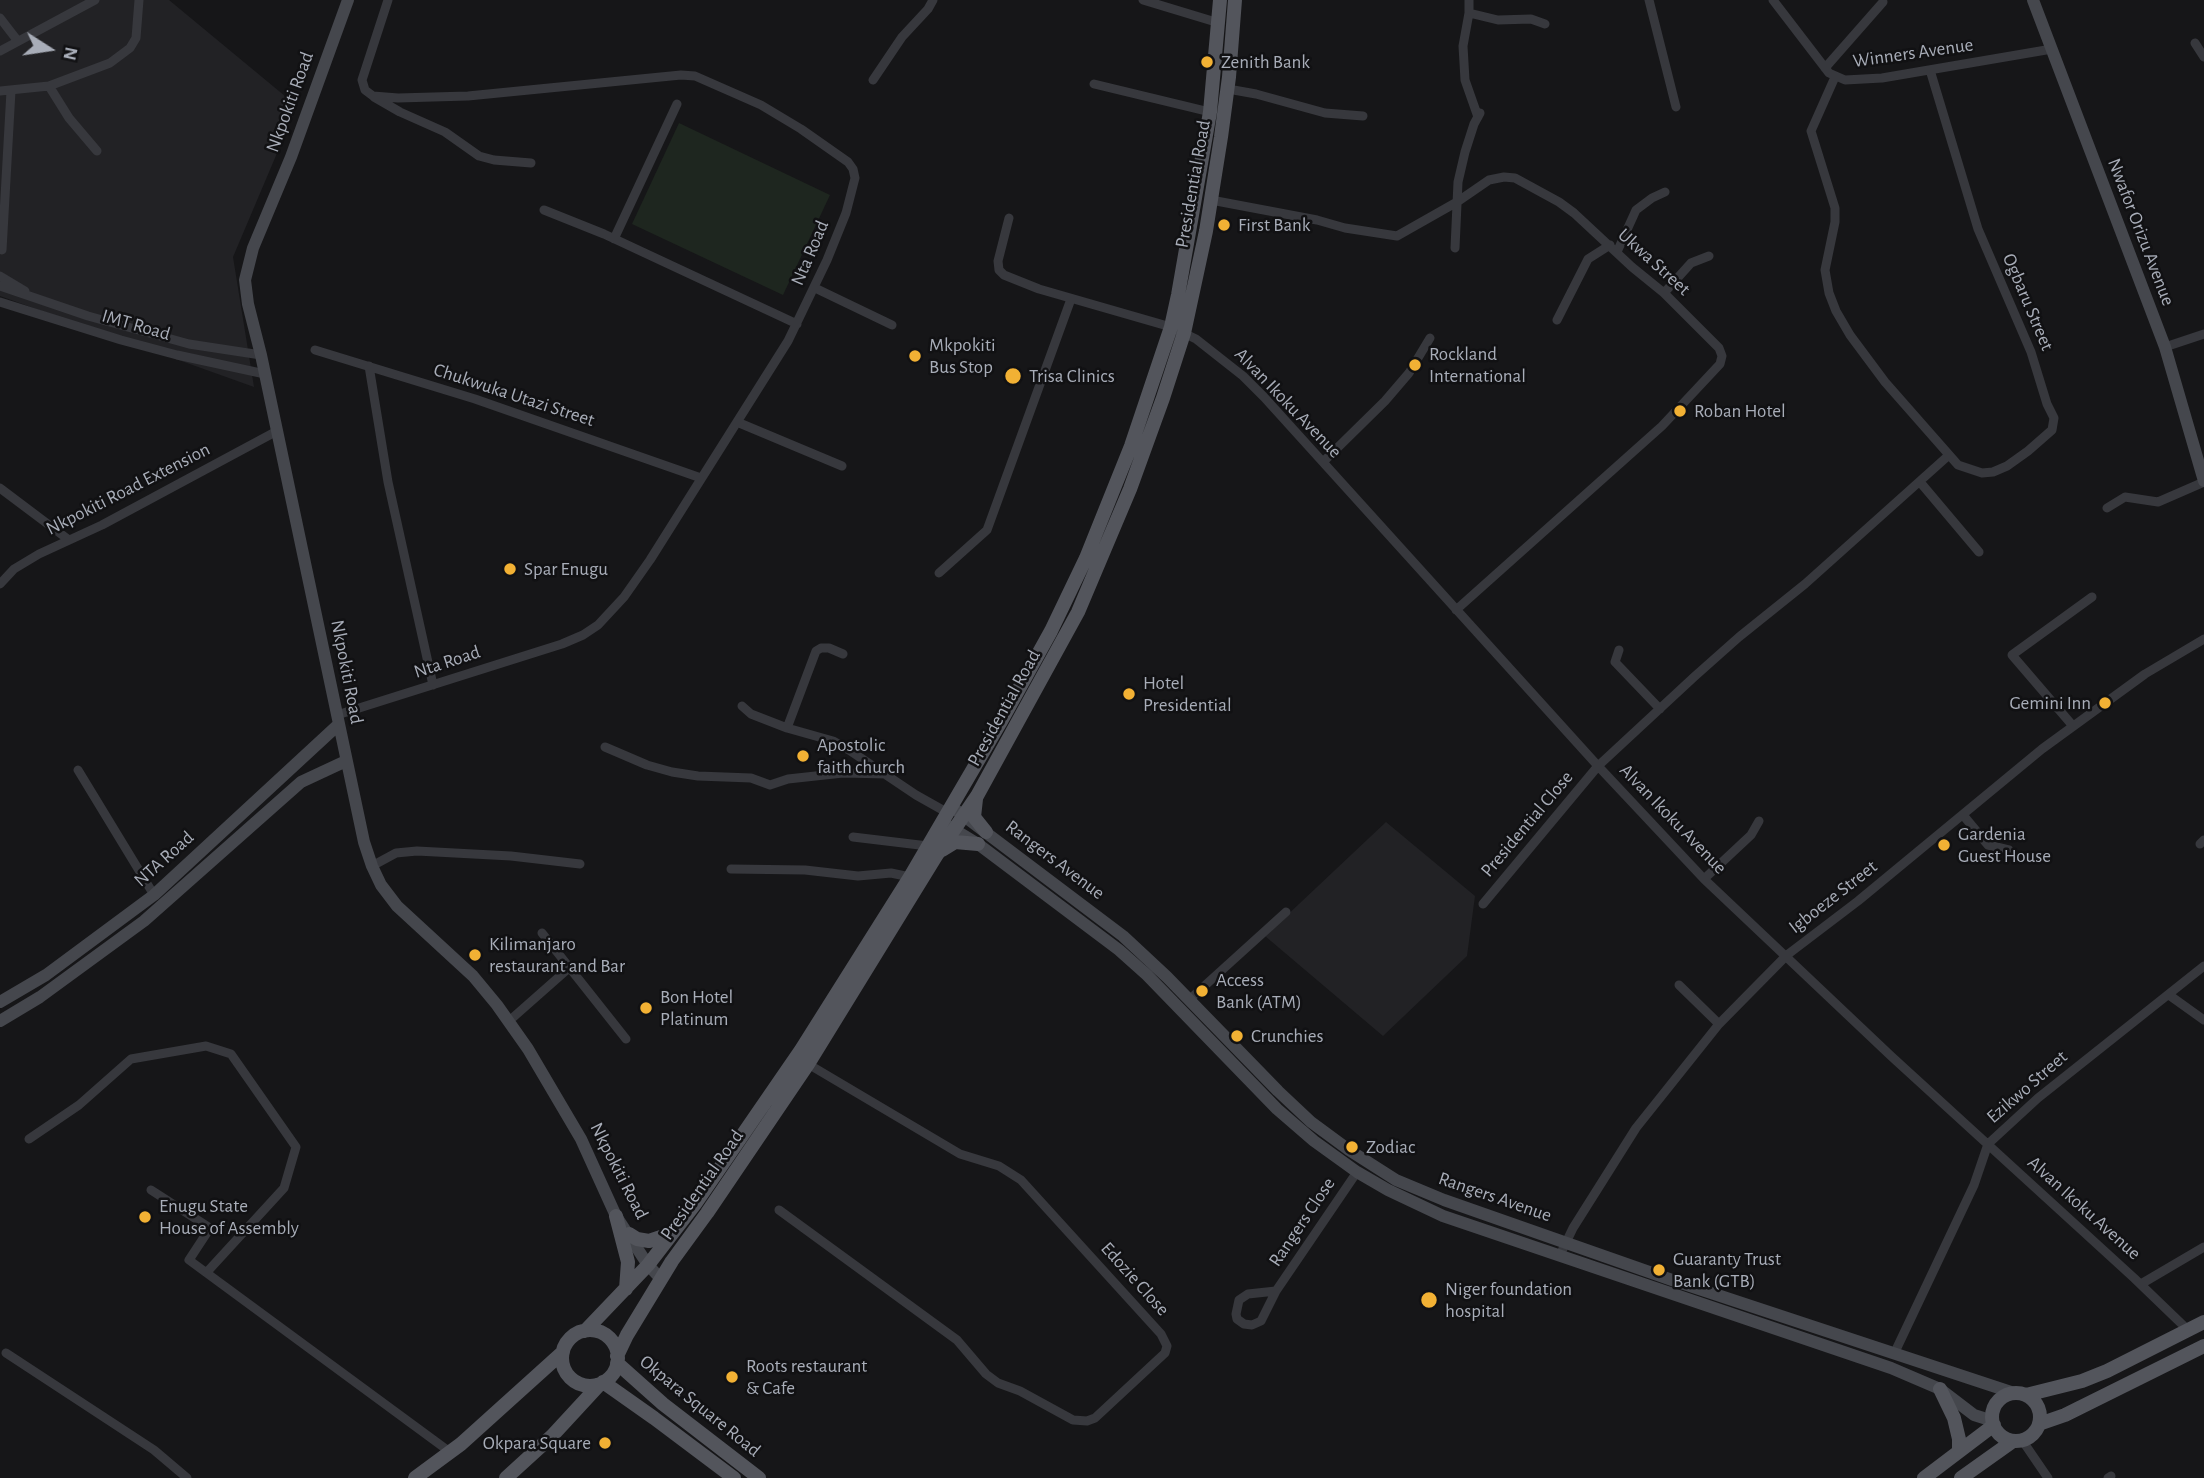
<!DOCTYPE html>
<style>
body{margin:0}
#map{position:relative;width:2204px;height:1478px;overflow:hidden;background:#161618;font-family:"Alegreya Sans",sans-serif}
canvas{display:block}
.north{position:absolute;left:14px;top:14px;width:70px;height:70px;-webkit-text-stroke:5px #111113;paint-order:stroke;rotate:102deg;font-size:19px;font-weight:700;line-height:28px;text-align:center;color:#a8adb8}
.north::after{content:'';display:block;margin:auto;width:24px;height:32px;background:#a8adb8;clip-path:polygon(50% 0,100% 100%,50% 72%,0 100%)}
</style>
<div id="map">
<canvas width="2204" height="1478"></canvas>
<div class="north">N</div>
</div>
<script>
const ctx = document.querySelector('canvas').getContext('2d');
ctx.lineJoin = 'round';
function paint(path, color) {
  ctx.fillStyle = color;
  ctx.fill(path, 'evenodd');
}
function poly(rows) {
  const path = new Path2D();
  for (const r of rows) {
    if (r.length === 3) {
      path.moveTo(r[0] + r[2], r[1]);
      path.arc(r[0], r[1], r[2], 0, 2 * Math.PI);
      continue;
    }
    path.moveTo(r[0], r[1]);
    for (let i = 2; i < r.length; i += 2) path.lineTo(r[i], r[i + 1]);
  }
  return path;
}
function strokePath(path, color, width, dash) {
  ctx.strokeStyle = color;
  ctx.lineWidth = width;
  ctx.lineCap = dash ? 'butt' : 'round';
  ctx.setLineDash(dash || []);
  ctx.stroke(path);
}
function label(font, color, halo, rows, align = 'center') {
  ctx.font = font + ' "Alegreya Sans",sans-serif';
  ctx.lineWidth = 5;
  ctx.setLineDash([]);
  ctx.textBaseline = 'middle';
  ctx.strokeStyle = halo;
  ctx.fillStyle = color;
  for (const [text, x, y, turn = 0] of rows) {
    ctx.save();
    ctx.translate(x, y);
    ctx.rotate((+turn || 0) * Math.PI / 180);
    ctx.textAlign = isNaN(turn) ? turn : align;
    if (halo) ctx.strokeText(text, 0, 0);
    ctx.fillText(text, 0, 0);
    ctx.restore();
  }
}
const built = poly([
 [0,0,169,0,297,106,233,257,254,387,0,296],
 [1386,822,1475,896,1467,956,1383,1036,1265,936]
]);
const green = poly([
 [679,123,830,195,783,295,632,224]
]);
const street = poly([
 [1143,0,1219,23],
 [1469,0,1469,13,1463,46,1465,80,1478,117],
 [1649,0,1676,107],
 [1773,0,1829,73,1845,80,1882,78,2052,49],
 [1469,13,1498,20,1531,19,1545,24],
 [0,18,17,40],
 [2195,43,2204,57],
 [0,51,95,0],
 [1825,68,1883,2],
 [1835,77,1811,131,1835,208,1835,222,1825,270,1829,293,1836,311,1850,335,1885,382,1958,465,1982,473,1993,472,2007,466,2028,451,2052,430,2054,418,2047,404,2031,352,1978,229,1930,70],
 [873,80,902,37,928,9,933,0],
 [1094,84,1210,112],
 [49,86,69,118,97,151],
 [1228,89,1256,94,1325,113,1363,116],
 [0,91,49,86,110,63,130,48,136,38,139,0],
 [374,97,400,112,445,132,479,156,494,160,531,163],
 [1211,200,1317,220,1345,228,1397,236,1457,202,1489,180,1504,177,1515,178,1559,202,1574,213,1632,267,1664,293,1719,348,1722,356,1720,364,1662,426,1456,610],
 [544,210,604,234,797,324],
 [1009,218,998,261,999,270,1004,275,1039,289,1171,327,1196,339,1243,376,1264,397,1598,766,1704,879,1891,1056,2134,1278,2188,1330],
 [614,239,677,104],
 [1455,248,1458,182,1465,152,1474,124,1480,113],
 [2,250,11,91],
 [1617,252,1636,210,1652,198,1665,192],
 [0,276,25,291],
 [0,286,88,316,189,344,261,355],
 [815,288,892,325],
 [1664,293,1691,263,1709,256],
 [0,302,121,340,177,355,265,374],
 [1557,320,1588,259,1610,245],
 [2165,347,2204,334],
 [315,350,475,399,701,478],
 [369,366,388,482,433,685],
 [737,422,842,466],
 [1323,462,1385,401,1409,373,1430,338],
 [1920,482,1979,552],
 [0,488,69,540],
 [2107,508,2125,497,2158,502,2204,482],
 [939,573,987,530,1071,299],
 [0,584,14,569,39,554,102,525,277,431],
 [1619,650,1615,662,1660,709],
 [742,706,751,714,787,728,833,741,849,750,916,795,948,813],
 [337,715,562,644,583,635,598,625,624,597,650,560,788,341,827,260,846,213,855,178,853,169,848,162,801,129,761,105,695,76,681,75,468,96,398,98,373,96,365,90,362,80,388,0],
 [2073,726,2012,655,2092,597],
 [787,728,816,651,821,648,829,648,843,654],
 [605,747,647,765,672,772,698,776,751,778,770,785,788,779,843,773,888,774],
 [78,770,154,895],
 [1963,815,1988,845,2009,850],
 [853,837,928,846],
 [2200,844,2204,840],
 [372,866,396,853,417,851,511,856,580,864],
 [731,869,805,870,858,876,891,873,910,877],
 [1704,879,1751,835,1759,821],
 [1483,904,1598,766,1694,677,1739,637,1805,584,1949,455],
 [542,933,626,1039],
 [1679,985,1719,1024],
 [2169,995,2204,1020],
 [1190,999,1286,912],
 [509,1021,569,968],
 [29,1139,79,1105,131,1059,206,1046,231,1054,296,1147,284,1188,207,1272],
 [151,1190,210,1228,189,1260,450,1452],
 [779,1210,957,1340,986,1374,998,1383,1020,1391,1073,1420,1087,1421,1095,1418,1165,1353,1167,1346,1161,1334,1021,1180,999,1166,960,1154,808,1064],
 [1560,1255,1573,1228,1636,1128,1719,1024,1787,955,1858,901,2042,749,2145,674,2204,639],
 [2141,1284,2204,1247],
 [1276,1291,1248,1294,1239,1300,1236,1314,1237,1319,1244,1324,1252,1325,1261,1321,1276,1291,1357,1172],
 [6,1353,154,1450,187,1478],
 [1894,1354,1974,1185,1988,1144,2038,1098,2204,966],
 [2022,1440,2048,1478],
 [2108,1478,2111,1476]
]);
const secondary = poly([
 [348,0,291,157,253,248,245,280,248,304,261,355,364,842,372,866,381,885,397,906,473,976,497,1005,528,1049,581,1139,616,1216,648,1265,661,1279],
 [2033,0,2165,347,2204,481],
 [952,807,1123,936,1167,977,1278,1091,1311,1122,1349,1150,1396,1180,1444,1200,1672,1280,2014,1393],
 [942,822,978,844,1119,950,1147,975,1277,1109,1314,1141,1357,1172,1388,1190,1443,1216,1891,1368,1940,1389,1974,1415,1993,1421],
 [0,1002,46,975,154,895,338,725],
 [0,1021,40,997,144,921,301,782,346,761]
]);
const primary = poly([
 [976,799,974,817,986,832],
 [942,850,955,842,978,844],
 [616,1216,628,1262,626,1289],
 [629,1234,637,1239,649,1241,670,1234],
 [590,1358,28],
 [585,1331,648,1265,695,1204,801,1050,910,877,1000,723,1051,631,1086,558,1131,446,1171,327,1178,295,1210,112,1220,0],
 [617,1356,627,1335,672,1261,707,1213,808,1064,936,856,977,796,1078,612,1130,489,1163,398,1184,333,1206,231,1221,137,1229,77,1235,0],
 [617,1363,663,1404,759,1478],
 [603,1382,654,1418,734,1478],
 [1940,1389,1954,1418,1959,1439,1959,1450],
 [2016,1417,24],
 [2026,1395,2082,1381,2107,1371,2204,1322],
 [2039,1424,2065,1415,2204,1346],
 [415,1478,461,1444,563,1352],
 [506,1478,552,1436,600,1384],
 [1924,1478,1994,1425],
 [1961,1478,2013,1441]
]);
const markers = [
 [1207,62,7,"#f2b134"],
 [1224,225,7,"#f2b134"],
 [915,356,7,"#f2b134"],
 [1415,365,7,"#f2b134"],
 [1013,376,9,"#f2b134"],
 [1680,411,7,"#f2b134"],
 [510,569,7,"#f2b134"],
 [1129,694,7,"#f2b134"],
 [2105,703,7,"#f2b134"],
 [803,756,7,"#f2b134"],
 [1944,845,7,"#f2b134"],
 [475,955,7,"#f2b134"],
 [1202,991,7,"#f2b134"],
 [646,1008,7,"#f2b134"],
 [1237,1036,7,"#f2b134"],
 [1352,1147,7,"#f2b134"],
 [145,1217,7,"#f2b134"],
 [1659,1270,7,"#f2b134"],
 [1429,1300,9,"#f2b134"],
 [732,1377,7,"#f2b134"],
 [605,1443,7,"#f2b134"]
];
const streetNames = [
 ["Winners Avenue",1913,53,-8],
 ["Nkpokiti Road",290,102,-70],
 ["Presidential Road",1193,184,-80],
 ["Nwafor Orizu Avenue",2141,232,69],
 ["Nta Road",810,253,-67],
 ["Ukwa Street",1654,262,42],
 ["Ogbaru Street",2028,302,67],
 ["IMT Road",136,325,16],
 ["Chukwuka Utazi Street",514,395,18],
 ["Alvan Ikoku Avenue",1288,403,46],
 ["Nkpokiti Road Extension",128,489,-27],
 ["Nta Road",447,662,-18],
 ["Nkpokiti Road",347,672,79],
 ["Presidential Road",1004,708,-61],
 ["Alvan Ikoku Avenue",1673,819,46],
 ["Presidential Close",1527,824,-50],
 ["NTA Road",164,859,-42],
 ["Rangers Avenue",1055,860,37],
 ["Igboeze Street",1833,897,-38],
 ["Ezikwo Street",2027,1087,-41],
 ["Nkpokiti Road",619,1171,63],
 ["Presidential Road",702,1185,-55],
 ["Rangers Avenue",1495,1197,19],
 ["Alvan Ikoku Avenue",2084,1208,42],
 ["Rangers Close",1302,1222,-56],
 ["Edozie Close",1135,1279,48],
 ["Okpara Square Road",700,1406,39]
];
const poiNames = [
 ["Zenith Bank",1221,62],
 ["First Bank",1238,225],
 ["Mkpokiti",929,345],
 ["Bus Stop",929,367],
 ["Rockland",1429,354],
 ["International",1429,376],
 ["Trisa Clinics",1029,376],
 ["Roban Hotel",1694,411],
 ["Spar Enugu",524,569],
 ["Hotel",1143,683],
 ["Presidential",1143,705],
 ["Gemini Inn",2091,703,"right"],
 ["Apostolic",817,745],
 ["faith church",817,767],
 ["Gardenia",1958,834],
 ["Guest House",1958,856],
 ["Kilimanjaro",489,944],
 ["restaurant and Bar",489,966],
 ["Access",1216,980],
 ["Bank (ATM)",1216,1002],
 ["Bon Hotel",660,997],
 ["Platinum",660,1019],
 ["Crunchies",1251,1036],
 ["Zodiac",1366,1147],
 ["Enugu State",159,1206],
 ["House of Assembly",159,1228],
 ["Guaranty Trust",1673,1259],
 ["Bank (GTB)",1673,1281],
 ["Niger foundation",1445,1289],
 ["hospital",1445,1311],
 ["Roots restaurant",746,1366],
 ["& Cafe",746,1388],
 ["Okpara Square",591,1443,"right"]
];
paint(built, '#222225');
paint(green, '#1e261f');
strokePath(street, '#37383d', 9);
strokePath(secondary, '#45474d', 12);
strokePath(primary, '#53555c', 14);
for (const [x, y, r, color] of markers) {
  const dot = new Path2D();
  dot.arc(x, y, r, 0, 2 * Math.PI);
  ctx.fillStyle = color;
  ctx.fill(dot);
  strokePath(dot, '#111113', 2.5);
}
label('19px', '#a8adb8', '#111113', streetNames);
label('19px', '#a8adb8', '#111113', poiNames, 'left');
</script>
